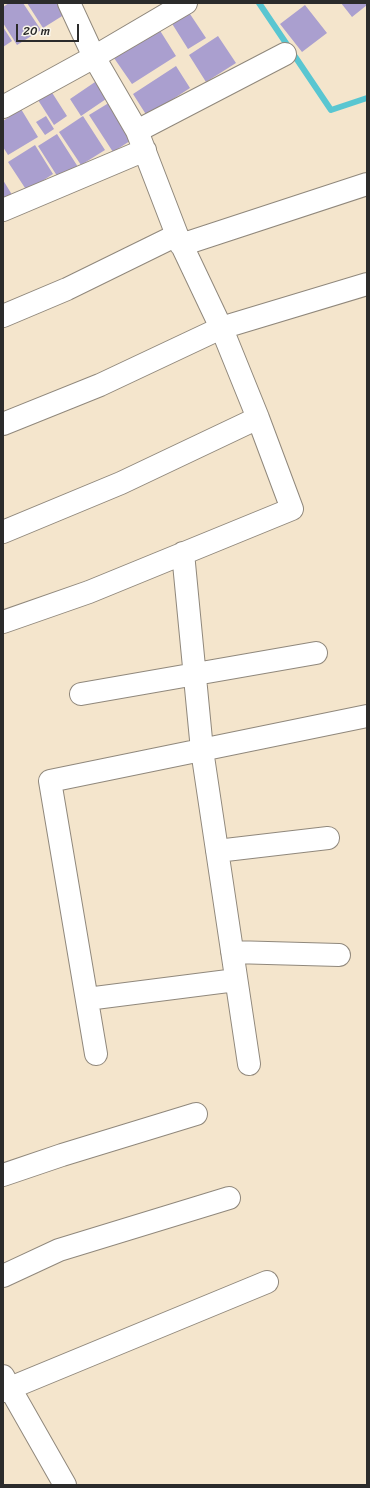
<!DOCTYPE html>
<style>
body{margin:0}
#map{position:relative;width:370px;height:1488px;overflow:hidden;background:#f4e5cc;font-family:Sriracha,sans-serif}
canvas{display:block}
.frame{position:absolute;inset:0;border:4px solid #2b2b2b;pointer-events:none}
.scale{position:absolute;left:16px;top:24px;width:63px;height:18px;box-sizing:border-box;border:2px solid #2b2b2b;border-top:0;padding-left:5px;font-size:12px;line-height:14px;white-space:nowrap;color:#2b2b2b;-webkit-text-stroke:3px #fbf7ec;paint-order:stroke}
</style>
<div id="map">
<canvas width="370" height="1488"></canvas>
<div class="frame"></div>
<div class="scale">20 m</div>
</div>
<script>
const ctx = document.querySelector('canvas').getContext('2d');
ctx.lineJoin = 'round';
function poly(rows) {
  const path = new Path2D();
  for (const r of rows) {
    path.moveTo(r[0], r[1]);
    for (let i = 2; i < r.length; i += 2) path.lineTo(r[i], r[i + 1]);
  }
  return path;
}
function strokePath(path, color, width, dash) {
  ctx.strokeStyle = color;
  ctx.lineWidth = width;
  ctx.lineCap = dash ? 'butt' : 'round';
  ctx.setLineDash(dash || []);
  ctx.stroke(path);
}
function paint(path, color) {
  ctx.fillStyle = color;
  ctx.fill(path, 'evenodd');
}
const stream = poly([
 [259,3,331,110,367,98]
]);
const building = poly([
 [9,3,23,3,41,30,17,45,3,23,3,7],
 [27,3,60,3,67,13,43,28],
 [341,3,367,3,367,5,352,17],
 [305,5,327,33,302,52,280,24],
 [188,11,206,38,188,49,171,22],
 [3,27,12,41,3,47],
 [159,29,176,56,132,84,114,58],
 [218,36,236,63,206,82,189,55],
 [176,66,190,88,147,116,133,94],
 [98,80,109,97,81,116,70,99],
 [51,91,67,116,54,125,38,100],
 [112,101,136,137,113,152,89,115],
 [21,109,38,137,8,155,3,147,3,121],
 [46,116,54,129,45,135,36,122],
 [83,116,105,150,81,165,59,132],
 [57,134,78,167,59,179,38,146],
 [35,145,53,174,27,191,8,162],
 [3,180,14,198,3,205]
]);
const minor = poly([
 [3,107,94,57,186,3],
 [137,131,285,54],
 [3,210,145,150],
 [181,245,367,184],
 [3,316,67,289,177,235],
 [3,424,100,385,221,328,367,284],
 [3,532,121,483,258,418],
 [183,553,202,750,249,1064],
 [3,622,89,592,292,509,258,418,224,334,177,235,137,131,94,57,69,3],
 [81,694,316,653],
 [217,851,328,838],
 [232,952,339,955],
 [87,999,236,980],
 [96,1054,50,781,367,716],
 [3,1175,62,1155,196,1114],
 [3,1276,59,1250,229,1198],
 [3,1376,65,1485],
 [3,1391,267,1282]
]);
strokePath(stream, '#59c6d1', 6);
paint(building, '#aa9fcf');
strokePath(minor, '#90887c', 24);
strokePath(minor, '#fff', 22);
</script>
